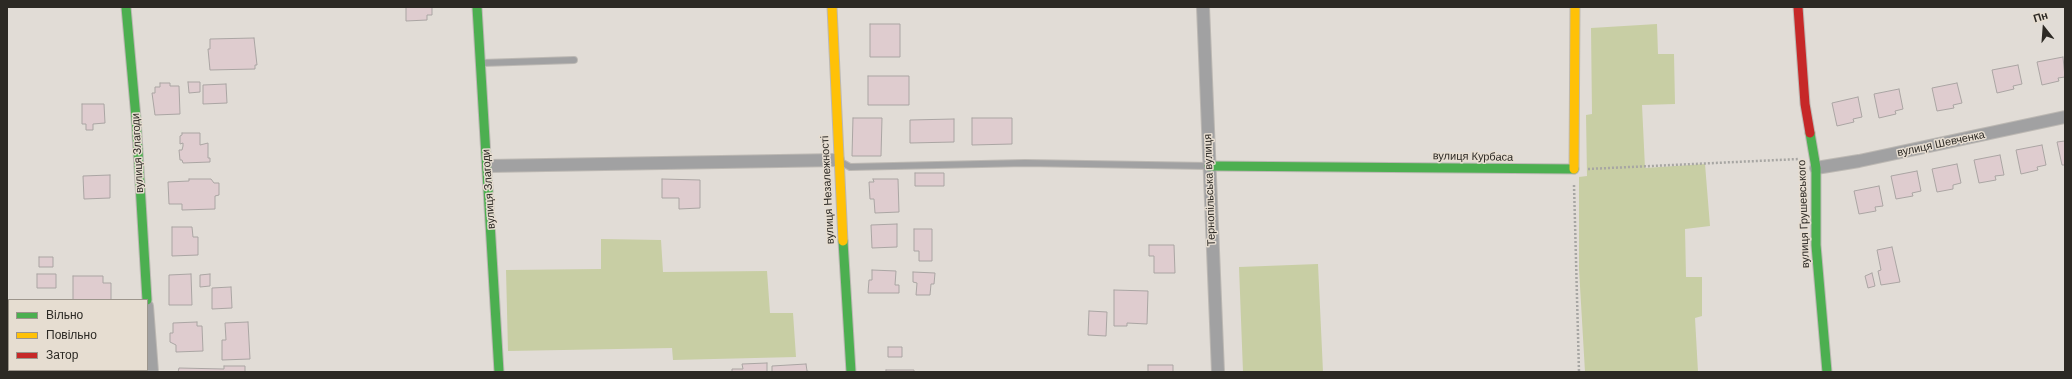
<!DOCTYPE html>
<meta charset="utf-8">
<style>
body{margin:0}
#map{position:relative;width:2072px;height:379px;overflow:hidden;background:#e1dcd6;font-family:Helvetica,sans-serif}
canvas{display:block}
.frame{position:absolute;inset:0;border:8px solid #2c2924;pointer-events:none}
.legend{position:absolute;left:8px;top:299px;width:140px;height:72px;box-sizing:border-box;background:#e6ddd1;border:1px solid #9c958c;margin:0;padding:5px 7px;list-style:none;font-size:12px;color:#2c2924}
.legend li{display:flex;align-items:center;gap:8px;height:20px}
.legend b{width:20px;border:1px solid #9c958c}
.north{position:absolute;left:2024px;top:8px;width:40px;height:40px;-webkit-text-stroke:3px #e6ddd1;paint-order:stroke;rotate:343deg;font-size:11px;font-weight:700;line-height:16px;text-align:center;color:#2c2924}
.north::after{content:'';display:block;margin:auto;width:14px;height:18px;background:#2c2924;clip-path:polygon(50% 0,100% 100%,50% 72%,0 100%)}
</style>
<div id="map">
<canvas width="2072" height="379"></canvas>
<div class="frame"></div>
<ul class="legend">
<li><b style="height:5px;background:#4caf50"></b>Вільно</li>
<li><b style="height:5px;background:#ffc107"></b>Повільно</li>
<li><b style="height:5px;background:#c62828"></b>Затор</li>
</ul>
<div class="north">Пн</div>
</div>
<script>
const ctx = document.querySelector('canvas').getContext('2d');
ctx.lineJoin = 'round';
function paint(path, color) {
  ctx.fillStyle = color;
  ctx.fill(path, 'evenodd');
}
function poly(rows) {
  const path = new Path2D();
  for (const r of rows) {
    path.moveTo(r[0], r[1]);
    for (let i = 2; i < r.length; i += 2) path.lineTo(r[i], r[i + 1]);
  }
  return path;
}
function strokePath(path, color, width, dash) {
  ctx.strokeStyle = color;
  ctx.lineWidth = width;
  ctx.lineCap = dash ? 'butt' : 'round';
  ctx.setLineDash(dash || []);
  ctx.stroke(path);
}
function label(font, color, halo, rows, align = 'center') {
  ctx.font = font + ' Helvetica,sans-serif';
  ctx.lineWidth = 3;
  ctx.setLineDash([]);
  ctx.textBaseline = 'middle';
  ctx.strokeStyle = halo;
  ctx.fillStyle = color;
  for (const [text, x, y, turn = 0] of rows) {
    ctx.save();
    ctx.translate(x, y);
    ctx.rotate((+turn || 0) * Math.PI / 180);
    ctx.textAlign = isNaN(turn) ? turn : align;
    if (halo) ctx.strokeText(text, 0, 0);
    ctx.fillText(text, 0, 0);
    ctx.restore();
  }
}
const green = poly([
 [1657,24,1658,54,1674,54,1675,104,1642,105,1645,168,1705,164,1710,226,1685,229,1686,277,1702,277,1702,316,1695,318,1698,372,1585,372,1579,269,1579,177,1587,176,1586,115,1592,114,1591,28],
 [601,239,661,240,663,272,767,271,770,313,793,313,796,357,673,360,672,348,508,351,506,270,601,269],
 [1318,264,1323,372,1243,372,1239,267]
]);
const building = poly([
 [406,7,432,7,432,15,427,15,427,20,406,21,406,7],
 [870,24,900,24,900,57,870,57,870,24],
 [254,38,257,65,255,65,255,69,210,70,208,49,210,49,210,39,254,38],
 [2063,57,2065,77,2058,78,2059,81,2042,85,2037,62,2063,57],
 [2018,65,2022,84,2013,86,2014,89,1997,93,1992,70,2018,65],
 [868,76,909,76,909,105,868,105,868,76],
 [188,82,200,82,200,92,189,93,188,82],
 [160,83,170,83,170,86,179,86,180,114,155,115,152,93,155,93,155,87,160,87,160,83],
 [1957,83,1962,103,1953,105,1954,108,1937,111,1932,88,1957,83],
 [226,84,227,103,203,104,203,85,226,84],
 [1899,89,1903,109,1895,111,1896,114,1879,118,1874,94,1899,89],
 [1858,97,1862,117,1853,119,1854,122,1837,126,1832,103,1858,97],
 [82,104,104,104,105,123,93,124,93,130,86,130,86,124,82,124,82,104],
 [853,118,882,118,881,156,852,156,853,118],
 [972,118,1012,118,1012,144,972,145,972,118],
 [954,119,954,142,910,143,910,120,954,119],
 [182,133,200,133,200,145,208,143,208,158,210,158,210,162,183,163,182,160,180,160,179,150,182,150,183,146,183,143,180,144,180,136,182,135,182,133],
 [2065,141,2065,165,2062,165,2057,142,2065,141],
 [2042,145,2046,165,2037,167,2038,170,2021,174,2016,150,2042,145],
 [2000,155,2004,175,1995,176,1996,180,1979,183,1974,160,2000,155],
 [1957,164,1961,183,1953,185,1953,189,1937,192,1932,169,1957,164],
 [1917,171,1921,191,1912,193,1913,196,1896,199,1891,176,1917,171],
 [915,173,944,173,944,186,915,186,915,173],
 [110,175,110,198,84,199,83,176,110,175],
 [189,179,211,179,214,183,219,183,219,195,215,196,215,209,182,210,182,204,169,204,168,182,189,181,189,179],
 [662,179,700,180,700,208,679,209,679,198,662,198,662,179],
 [873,179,898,179,899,212,875,213,874,199,870,199,869,182,874,182,873,179],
 [1879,186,1883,206,1875,207,1876,211,1859,214,1854,191,1879,186],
 [897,224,897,247,872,248,871,225,897,224],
 [172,227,192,227,193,237,198,237,198,255,172,256,172,227],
 [914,229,932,229,932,261,919,261,919,251,914,251,914,229],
 [1149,245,1174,245,1175,273,1154,273,1154,256,1149,256,1149,245],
 [1892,247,1900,282,1881,285,1878,271,1881,270,1877,250,1892,247],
 [39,257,53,257,53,267,39,267,39,257],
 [872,270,896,271,895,285,899,285,899,293,868,293,869,280,872,280,872,270],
 [913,272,935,273,934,284,931,284,930,295,916,295,917,283,913,282,913,272],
 [1872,273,1875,286,1868,288,1865,276,1872,273],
 [37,274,56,274,56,288,37,288,37,274],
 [191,274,192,305,169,305,169,275,191,274],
 [210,274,210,286,200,287,200,275,210,274],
 [73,276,103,276,103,283,111,283,111,300,73,300,73,276],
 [231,287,232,308,212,309,212,288,231,287],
 [1114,290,1148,291,1147,324,1127,323,1127,326,1114,326,1114,290],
 [1089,311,1107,312,1106,336,1088,335,1089,311],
 [197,322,197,326,202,326,203,351,176,352,176,345,170,342,170,333,173,333,173,323,197,322],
 [248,322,250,359,222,360,222,340,226,340,225,323,248,322],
 [888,347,902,347,902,357,888,357,888,347],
 [767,363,767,372,732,372,732,369,743,369,742,364,767,363],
 [806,364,807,371,811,372,772,372,772,366,806,364],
 [1148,365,1173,365,1173,372,1148,372,1148,365],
 [224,366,245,366,245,372,178,372,179,368,224,369,224,366],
 [81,370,114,370,114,372,81,372,81,370],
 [886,370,914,370,914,372,886,372,886,370]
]);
const path = poly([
 [1588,169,1799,159],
 [1574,185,1579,372]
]);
const lane = poly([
 [482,63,574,60],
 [841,162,850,167,1025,163,1208,166]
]);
const street = poly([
 [1203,7,1218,372],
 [488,166,838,160],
 [1816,168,1859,161,2065,117],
 [147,306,152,372]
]);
const fast = poly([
 [126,7,136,118,147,300],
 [477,7,499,372],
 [1810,133,1816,168,1816,245,1827,372],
 [1209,166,1574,169],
 [843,241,851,372]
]);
const slow = poly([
 [832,7,843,241],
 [1574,169,1575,7]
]);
const jam = poly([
 [1798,7,1805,104,1810,133]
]);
const streetNames = [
 ["вулиця Шевченка",1941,144,-12],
 ["вулиця Злагоди",138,153,-93],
 ["вулиця Курбаса",1473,157,1],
 ["вулиця Злагоди",489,189,-94],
 ["вулиця Незалежності",828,190,-93],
 ["Тернопільська вулиця",1210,190,-92],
 ["вулиця Грушевського",1804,214,-92]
];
paint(green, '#c8cea4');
paint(building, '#dfcccf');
strokePath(building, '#aaa5a3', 1);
strokePath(lane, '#bcb8b3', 8);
strokePath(street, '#bcb8b3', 14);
strokePath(fast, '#bcb8b3', 11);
strokePath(slow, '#bcb8b3', 11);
strokePath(jam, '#bcb8b3', 11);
strokePath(path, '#a7a6a3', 2.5, [2, 2]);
strokePath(lane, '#a1a1a2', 6);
strokePath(street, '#a1a1a2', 12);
strokePath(fast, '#4caf50', 9);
strokePath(slow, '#ffc107', 9);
strokePath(jam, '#c62828', 9);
label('11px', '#2c2924', '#e6ddd1', streetNames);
</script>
